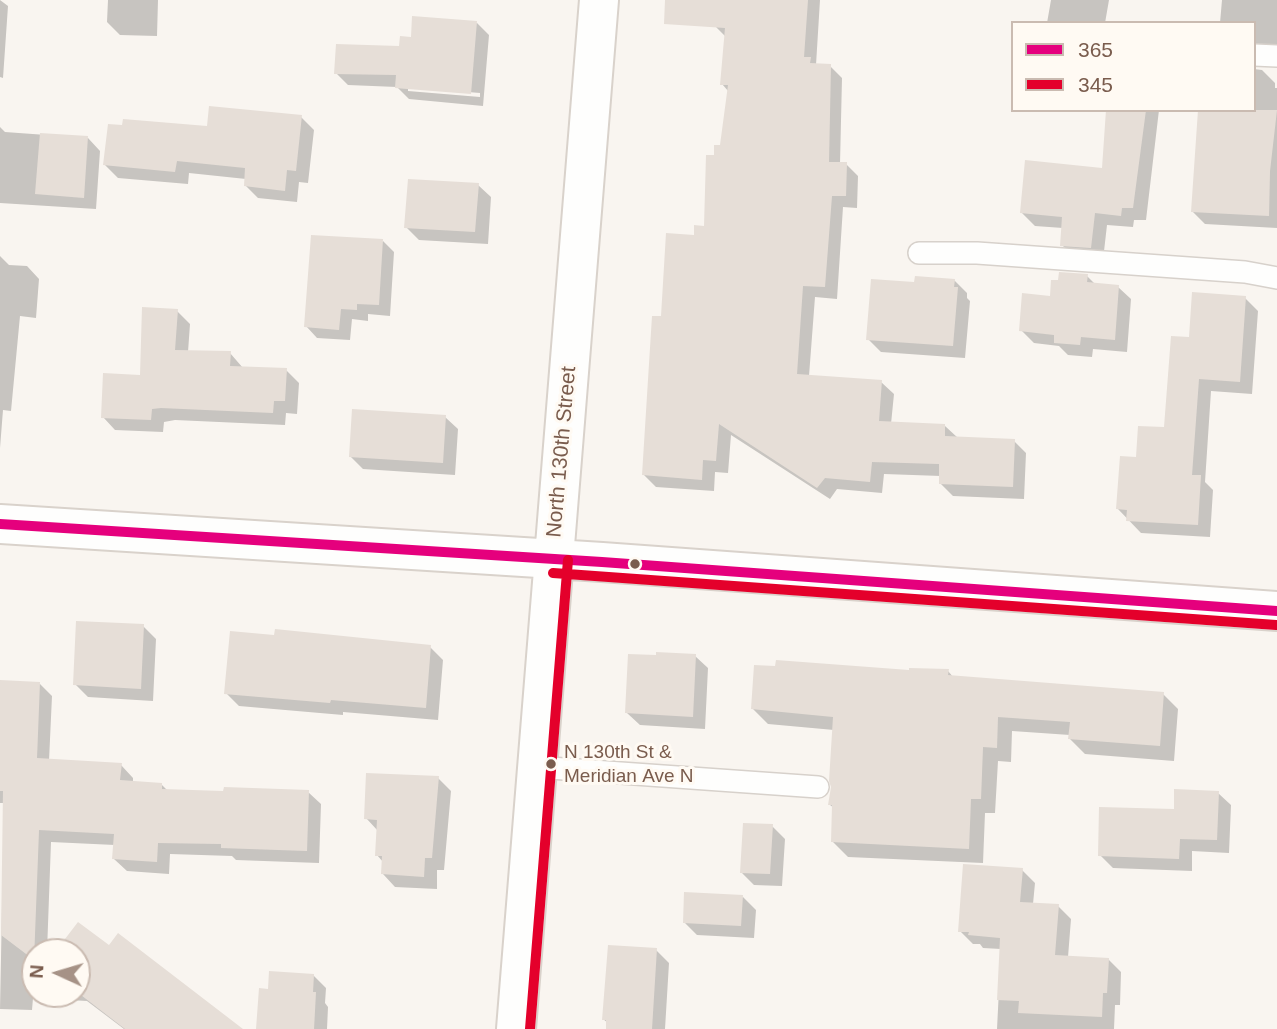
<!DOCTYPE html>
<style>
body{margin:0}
#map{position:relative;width:1277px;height:1029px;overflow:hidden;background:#f9f5f0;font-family:Helvetica,sans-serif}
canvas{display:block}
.legend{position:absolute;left:1011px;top:21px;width:245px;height:91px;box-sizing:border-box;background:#fffaf3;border:2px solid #cabbb1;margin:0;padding:9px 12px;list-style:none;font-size:21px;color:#7a5c4d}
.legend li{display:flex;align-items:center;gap:14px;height:35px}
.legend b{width:35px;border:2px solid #cabbb1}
.north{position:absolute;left:21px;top:938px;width:70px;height:70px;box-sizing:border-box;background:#fffaf3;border:2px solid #cabbb1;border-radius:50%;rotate:274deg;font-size:19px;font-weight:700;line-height:28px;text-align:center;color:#7a5c4d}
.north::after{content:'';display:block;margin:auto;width:24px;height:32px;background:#a69286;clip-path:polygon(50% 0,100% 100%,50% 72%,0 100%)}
</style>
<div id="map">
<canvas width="1277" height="1029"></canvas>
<ul class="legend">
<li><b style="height:9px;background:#e5007d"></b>365</li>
<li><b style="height:9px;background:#e4002b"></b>345</li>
</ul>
<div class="north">N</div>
</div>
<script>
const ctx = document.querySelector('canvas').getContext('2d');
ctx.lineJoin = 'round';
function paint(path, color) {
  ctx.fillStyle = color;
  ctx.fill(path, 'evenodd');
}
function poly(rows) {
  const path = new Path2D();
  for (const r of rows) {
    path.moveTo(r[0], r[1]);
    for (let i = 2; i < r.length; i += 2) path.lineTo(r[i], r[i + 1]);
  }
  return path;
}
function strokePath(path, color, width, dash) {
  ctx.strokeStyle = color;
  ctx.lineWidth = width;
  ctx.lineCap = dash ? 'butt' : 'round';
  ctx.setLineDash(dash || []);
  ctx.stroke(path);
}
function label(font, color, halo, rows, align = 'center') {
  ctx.font = font + ' Helvetica,sans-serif';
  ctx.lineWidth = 6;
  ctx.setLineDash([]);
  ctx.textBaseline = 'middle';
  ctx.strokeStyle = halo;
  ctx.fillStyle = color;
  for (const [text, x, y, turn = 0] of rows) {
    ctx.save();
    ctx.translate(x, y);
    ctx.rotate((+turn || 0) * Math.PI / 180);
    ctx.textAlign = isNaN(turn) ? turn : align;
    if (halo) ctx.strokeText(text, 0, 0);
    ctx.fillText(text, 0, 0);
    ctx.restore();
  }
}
const shadow = poly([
 [0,0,8,6,3,78,0,77],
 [108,0,158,0,157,36,120,35,107,22],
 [718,0,820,0,816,65,830,66,842,78,840,164,846,164,858,176,857,208,843,207,837,299,815,297,809,376,881,382,894,394,891,424,945,426,958,438,1014,441,1026,453,1024,499,953,496,940,483,941,476,884,474,882,493,837,489,830,499,731,435,728,473,715,472,714,491,656,487,644,475,662,318,695,236,706,228,721,147,729,92,722,84,726,37,716,27],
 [1051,0,1109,0,1105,23,1047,23],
 [1222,0,1277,0,1277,55,1254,64,1254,23,1220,23],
 [477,23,489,35,483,106,409,99,397,87,348,85,336,73,401,48,412,39],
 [408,87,480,93,480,97,408,91],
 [1254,69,1262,70,1275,83,1275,88,1277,88,1277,228,1205,224,1192,211,1254,110],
 [1108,110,1159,110,1146,220,1134,220,1133,227,1107,225,1103,260,1075,258,1062,245,1063,228,1035,226,1022,213,1104,170],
 [301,117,314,130,308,183,299,182,297,202,258,198,245,185,246,179,189,173,188,184,118,178,105,165,209,128],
 [0,127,5,132,88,138,100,151,96,209,0,203],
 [478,185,491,197,488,244,419,240,406,227],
 [383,241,394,252,390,316,368,314,368,321,352,319,350,340,317,338,306,326],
 [0,256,9,265,27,266,39,279,36,318,20,316,11,411,3,410,0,448],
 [1087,276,1096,285,1118,287,1131,299,1127,352,1093,349,1092,357,1068,355,1059,346,1034,343,1021,330,1051,297,1060,282],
 [954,280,967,293,967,298,970,301,965,358,881,352,868,339,915,283],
 [1245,298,1258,311,1252,394,1211,391,1205,482,1213,490,1210,537,1141,533,1118,509,1137,459,1166,429,1191,339],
 [177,311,190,324,188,352,230,353,243,368,286,370,299,383,297,414,286,413,285,425,175,420,164,422,163,432,115,430,103,417,141,377],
 [445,417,458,429,455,475,363,469,350,456],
 [143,626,156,639,153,701,88,697,75,684],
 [430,647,443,660,438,720,343,712,343,715,239,706,226,693],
 [695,656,708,668,705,729,640,725,627,713],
 [948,671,954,678,1163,694,1178,709,1174,761,1085,754,1070,739,1070,735,1012,731,1011,762,998,761,995,813,985,813,983,863,848,857,832,841,834,808,830,805,833,787,834,730,768,724,753,709,911,672],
 [0,682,40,684,52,696,49,761,121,765,133,778,133,782,161,784,168,791,308,792,321,804,319,863,236,860,232,856,170,854,169,874,127,871,114,859,115,845,51,842,47,952,35,952,35,994,77,994,77,952,57,952,109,948,239,1029,124,1029,87,1001,33,998,32,1010,0,1009,4,803,0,803],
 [438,778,451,791,444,870,437,870,437,889,395,887,383,874,383,862,377,855,378,831,366,818],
 [1218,793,1231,805,1229,853,1192,851,1192,871,1113,868,1100,855,1175,811],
 [772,826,785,839,782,886,754,885,742,873],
 [1022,870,1035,883,1033,904,1058,906,1071,919,1068,957,1108,959,1121,972,1120,1005,1115,1005,1114,1029,997,1029,1001,949,983,948,980,944,973,944,960,931],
 [743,897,756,910,754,938,697,935,685,923],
 [656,950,669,963,665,1029,607,1029,608,1023,603,1019],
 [313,975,326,988,325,1003,328,1007,327,1029,260,1029,269,990]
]);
const building = poly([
 [665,0,808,0,804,57,811,57,810,63,831,64,829,162,847,162,846,196,832,196,825,287,803,286,797,374,882,380,879,421,945,424,945,436,1015,439,1013,487,939,484,939,464,872,462,870,482,825,478,817,488,719,424,716,461,703,460,702,480,642,475,652,316,661,316,666,233,694,235,694,225,704,226,706,155,714,155,714,145,720,145,728,85,720,85,725,28,664,24],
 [412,16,477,21,471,94,395,88,396,75,334,74,336,44,399,46,400,36,411,37],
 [209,106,302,115,296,171,287,170,285,191,244,186,245,168,177,161,175,172,103,165,108,124,122,125,123,119,207,126],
 [1106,110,1146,110,1133,208,1122,208,1121,216,1095,213,1091,248,1060,246,1062,217,1020,213,1025,160,1102,168],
 [1198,110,1277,110,1270,171,1269,216,1191,212],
 [40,133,88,136,84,198,35,194],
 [408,179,479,183,475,232,404,228],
 [311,235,383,239,379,305,357,304,357,310,341,309,339,330,304,327],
 [1059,272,1088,274,1087,282,1119,285,1115,340,1081,337,1080,345,1054,343,1054,335,1019,331,1022,293,1050,296,1051,280,1058,280],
 [915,276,955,279,954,287,958,287,953,346,866,340,871,279,914,282],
 [1192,292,1246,296,1240,382,1199,379,1192,475,1201,475,1198,525,1126,521,1127,510,1116,509,1120,456,1136,457,1138,426,1164,427,1171,336,1189,337],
 [142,307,178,309,175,350,231,351,230,366,287,368,285,401,274,401,273,413,161,408,152,409,151,420,101,418,103,373,140,375],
 [352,409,446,415,443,463,349,457],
 [76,621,144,624,141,689,73,685],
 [275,629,431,645,426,708,331,700,330,703,224,694,230,631,274,635],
 [656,652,696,654,693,717,625,713,628,654,656,655],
 [776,660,909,670,909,668,949,669,948,675,1164,692,1160,746,1068,739,1070,722,998,717,997,748,983,747,981,799,971,799,969,849,831,842,832,805,828,805,831,787,829,781,833,717,751,709,754,665,775,666],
 [0,680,40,682,37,758,122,763,120,780,162,783,162,789,223,791,224,787,309,790,307,851,221,848,221,844,158,843,157,862,112,859,114,834,39,830,34,960,1,935,3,791,0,791],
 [366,773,439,776,432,858,425,858,424,877,381,874,382,856,375,856,377,820,364,819],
 [1174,789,1219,791,1217,840,1180,839,1179,859,1098,856,1099,807,1174,809],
 [743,823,773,824,770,874,740,873],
 [963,864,1023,868,1020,902,1059,904,1055,955,1109,958,1107,993,1103,993,1102,1017,1018,1013,1019,1001,997,1000,1000,938,968,935,969,932,958,932],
 [684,892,743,895,741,926,683,923],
 [78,922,109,945,118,933,243,1029,125,1029,77,992,77,952,55,952],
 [608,945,657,948,652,1029,606,1029,606,1020,602,1020],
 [269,971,314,974,313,992,316,992,314,1029,256,1029,259,988,268,989]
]);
const lane = poly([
 [1254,55,1277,56],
 [919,253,977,253,1245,272,1277,278],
 [536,767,818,787]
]);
const secondary = poly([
 [0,524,602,562,1277,611],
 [516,1029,599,0]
]);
const bus1 = poly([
 [0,524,602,562,1277,611]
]);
const bus2 = poly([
 [553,573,1276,625],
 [530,1029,568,560]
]);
const markers = [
 [635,564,6,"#7a5c4d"],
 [551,764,6,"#7a5c4d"]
];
const busNames = [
 ["N 130th St &",564,753],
 ["Meridian Ave N",564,777]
];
const streetNames = [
 ["North 130th Street",562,452,-85]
];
paint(shadow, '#0003');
paint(building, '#e6ded7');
strokePath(lane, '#d7d1cb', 24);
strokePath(secondary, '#d9d2cb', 42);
strokePath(lane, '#fefefd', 21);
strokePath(secondary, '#fefefd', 38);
strokePath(bus1, '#e5007d', 10);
strokePath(bus2, '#e4002b', 10);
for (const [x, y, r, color] of markers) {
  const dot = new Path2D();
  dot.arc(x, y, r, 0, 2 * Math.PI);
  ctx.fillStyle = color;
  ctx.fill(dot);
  strokePath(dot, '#fffaf3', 2.5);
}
label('19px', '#7a5c4d', '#fffaf3', busNames, 'left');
label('21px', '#7a5c4d', '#fffaf3', streetNames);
</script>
